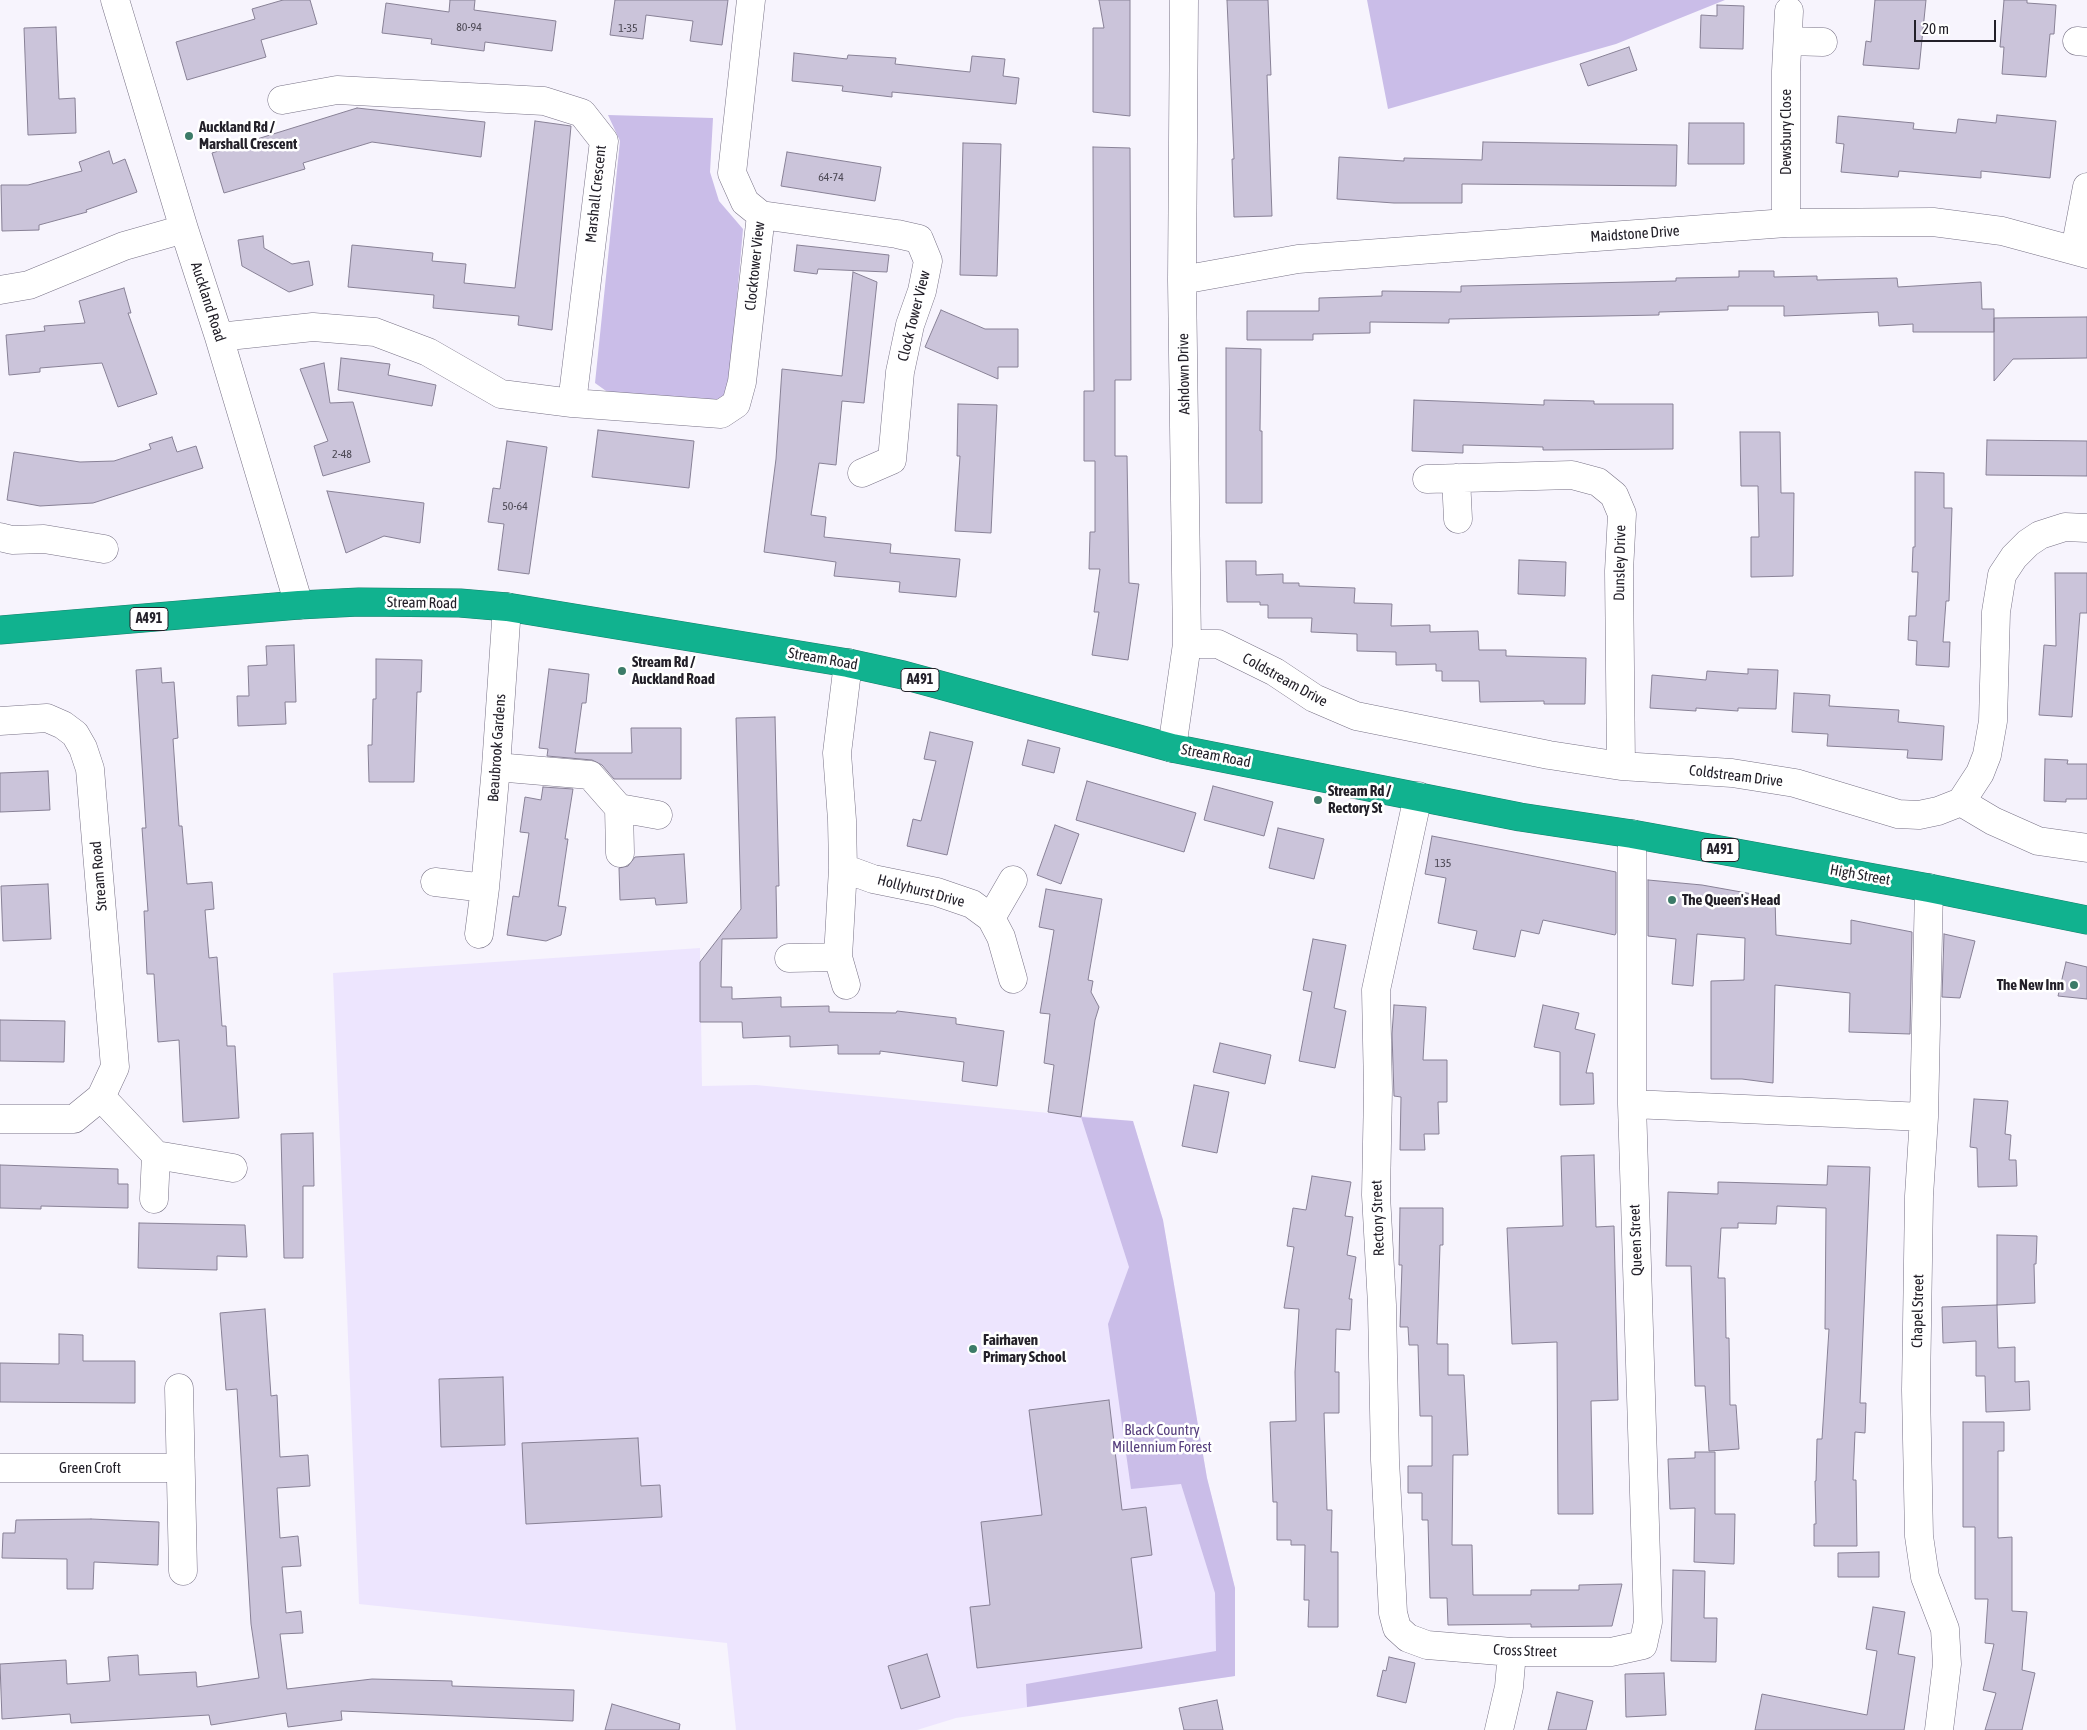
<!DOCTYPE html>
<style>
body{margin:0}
#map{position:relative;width:2087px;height:1730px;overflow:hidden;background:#f7f4fd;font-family:"Asap Condensed",sans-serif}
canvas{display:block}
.scale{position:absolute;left:1914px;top:20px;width:82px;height:22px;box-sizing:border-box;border:2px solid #232029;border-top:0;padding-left:6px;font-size:15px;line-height:18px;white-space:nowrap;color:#232029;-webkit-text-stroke:4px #fff;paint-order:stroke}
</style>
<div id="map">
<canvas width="2087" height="1730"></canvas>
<div class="scale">20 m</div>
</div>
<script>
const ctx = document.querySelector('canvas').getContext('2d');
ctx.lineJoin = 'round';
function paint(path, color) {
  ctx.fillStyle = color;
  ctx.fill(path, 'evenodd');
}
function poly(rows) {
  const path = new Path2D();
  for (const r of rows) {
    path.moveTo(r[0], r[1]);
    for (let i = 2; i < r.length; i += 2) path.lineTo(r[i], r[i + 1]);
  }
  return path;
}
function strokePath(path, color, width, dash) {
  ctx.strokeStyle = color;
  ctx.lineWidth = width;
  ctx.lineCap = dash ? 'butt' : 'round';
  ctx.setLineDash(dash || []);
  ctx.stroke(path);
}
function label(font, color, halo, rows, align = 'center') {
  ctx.font = font + ' "Asap Condensed",sans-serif';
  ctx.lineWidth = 5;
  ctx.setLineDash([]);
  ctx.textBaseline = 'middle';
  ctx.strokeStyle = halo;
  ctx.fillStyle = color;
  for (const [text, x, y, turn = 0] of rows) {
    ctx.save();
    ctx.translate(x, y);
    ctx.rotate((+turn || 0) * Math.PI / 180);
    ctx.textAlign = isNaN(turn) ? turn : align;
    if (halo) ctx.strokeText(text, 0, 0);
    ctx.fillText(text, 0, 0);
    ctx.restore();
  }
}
const built = poly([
 [700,948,702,1086,756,1085,1133,1121,1163,1220,1207,1478,1235,1588,1235,1676,956,1718,917,1730,736,1730,727,1643,359,1604,333,973]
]);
const green = poly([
 [1367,0,1725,0,1616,44,1388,109],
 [608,115,713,118,710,172,719,201,743,229,730,378,723,400,609,393,595,383,620,141],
 [1081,1117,1133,1121,1163,1220,1207,1478,1235,1588,1235,1676,1027,1707,1026,1684,1216,1651,1215,1593,1181,1484,1131,1489,1108,1324,1129,1267]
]);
const building = poly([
 [283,0,310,0,317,24,261,40,266,57,187,80,176,42,255,19,252,9,283,0],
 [450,0,475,0,474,10,556,21,552,51,485,42,484,51,431,44,432,39,382,33,386,3,449,12,450,0],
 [615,0,728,0,722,45,690,41,693,21,646,15,643,39,610,35,615,0],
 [1099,0,1130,0,1130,116,1093,112,1093,28,1104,28,1099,0],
 [1227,0,1268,0,1271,75,1267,75,1272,216,1234,217,1232,159,1234,159,1227,0],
 [1875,0,1926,0,1919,69,1863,65,1866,41,1871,42,1875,0],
 [2004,0,2027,0,2027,3,2056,5,2054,34,2050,34,2046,77,2002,74,2004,47,2000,47,2004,0],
 [1717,5,1744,6,1743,49,1700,48,1701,15,1717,16,1717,5],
 [56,27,59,99,75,98,76,133,28,135,24,28,56,27],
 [1629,47,1637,70,1588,86,1580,64,1629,47],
 [794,53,847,59,848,55,896,58,895,64,970,72,972,56,1005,59,1003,76,1019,78,1016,104,892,92,892,97,842,91,843,86,792,81,794,53],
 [357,108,485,122,481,157,372,142,303,163,305,169,224,193,212,153,357,108],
 [1997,115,2056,121,2050,178,1981,171,1981,178,1899,171,1898,177,1841,172,1844,144,1836,143,1838,116,1914,123,1913,129,1956,133,1958,119,1996,123,1997,115],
 [535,121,571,126,552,330,518,325,519,316,433,308,434,295,348,287,352,245,433,253,432,261,466,264,464,283,515,288,535,121],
 [1689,123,1744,123,1744,164,1688,164,1689,123],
 [1483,142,1677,145,1676,186,1462,184,1462,203,1394,203,1337,199,1339,157,1404,161,1404,158,1482,160,1483,142],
 [963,143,1001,144,997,276,960,275,963,143],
 [1093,147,1130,148,1131,380,1115,380,1115,456,1127,456,1129,583,1139,584,1128,660,1092,655,1099,612,1094,612,1100,569,1089,569,1090,532,1095,532,1095,461,1084,461,1084,391,1094,391,1093,147],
 [109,151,113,164,125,159,137,192,86,210,87,212,39,225,39,230,2,231,1,185,28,185,82,171,79,162,109,151],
 [787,152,881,167,875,201,781,186,787,152],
 [263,236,264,248,292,264,309,261,313,285,289,292,242,266,238,240,263,236],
 [797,245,889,255,887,272,818,269,817,274,794,271,797,245],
 [1739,271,1774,271,1774,277,1817,276,1817,280,1897,278,1898,287,1981,282,1982,309,1994,309,1994,332,1913,332,1913,324,1879,326,1878,312,1784,316,1784,306,1728,306,1728,310,1659,312,1659,315,1449,319,1449,323,1370,322,1370,333,1313,334,1313,340,1247,340,1247,311,1319,311,1319,298,1382,296,1382,291,1461,292,1461,286,1676,281,1676,278,1739,277,1739,271],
 [853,272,877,282,864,403,842,401,836,465,819,463,811,515,826,517,824,537,891,544,890,553,960,559,956,597,899,592,900,582,834,576,836,562,764,552,776,459,782,369,842,376,853,272],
 [124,288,131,313,128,313,157,394,118,407,102,363,40,368,40,372,9,375,6,335,45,331,44,326,85,323,79,301,124,288],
 [941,310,985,329,1018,329,1018,367,998,367,998,379,925,347,941,310],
 [2087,317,2087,358,2013,359,1994,381,1994,318,2087,317],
 [1226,348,1261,349,1260,431,1262,431,1262,503,1226,503,1226,348],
 [341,358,390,364,388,375,436,385,432,406,338,390,341,358],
 [324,363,330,403,353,402,370,462,323,476,314,446,328,441,300,369,324,363],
 [1414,400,1544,405,1544,400,1594,401,1594,404,1673,404,1673,449,1543,450,1543,447,1463,445,1463,453,1412,451,1414,400],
 [958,404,997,405,991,533,955,531,960,456,957,456,958,404],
 [598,430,694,441,689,488,592,477,598,430],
 [1740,432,1780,432,1781,493,1794,493,1793,576,1751,577,1751,537,1759,537,1758,486,1741,486,1740,432],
 [172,437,177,452,196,446,203,468,93,503,40,506,7,500,14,452,80,462,114,461,151,449,149,444,172,437],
 [1987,440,2087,441,2087,476,1986,475,1987,440],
 [507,441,547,447,529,574,498,570,504,524,488,522,493,488,500,489,507,441],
 [1915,472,1944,473,1944,508,1952,508,1949,601,1946,601,1943,642,1950,642,1949,667,1916,665,1917,641,1908,640,1909,616,1916,616,1918,572,1912,572,1913,547,1915,547,1915,472],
 [327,491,424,503,420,543,384,536,346,553,327,491],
 [1519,560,1566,562,1565,596,1518,594,1519,560],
 [1226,561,1256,561,1256,575,1283,574,1283,583,1299,583,1299,586,1355,588,1354,603,1392,604,1391,626,1430,625,1430,632,1478,631,1479,650,1506,650,1506,656,1586,658,1585,704,1544,704,1544,701,1480,702,1479,681,1442,681,1442,671,1436,671,1436,664,1396,665,1396,652,1357,651,1357,634,1311,632,1312,618,1268,618,1268,605,1260,605,1260,602,1227,602,1226,561],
 [2055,573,2087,573,2087,613,2080,613,2072,717,2039,715,2044,645,2056,646,2055,573],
 [294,645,296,702,285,702,286,724,238,726,237,696,249,696,248,666,267,665,266,646,294,645],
 [376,659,422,660,421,692,417,692,414,782,369,782,368,745,372,745,373,699,376,699,376,659],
 [161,668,162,683,174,682,178,738,173,739,179,826,182,826,187,884,212,882,214,909,205,910,209,958,217,957,222,1026,226,1026,227,1046,235,1046,239,1118,183,1122,179,1040,158,1042,154,974,147,974,144,911,148,911,142,828,146,828,136,670,161,668],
 [549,669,589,674,586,703,582,703,575,753,632,753,631,728,681,728,681,779,614,779,602,765,592,760,547,756,548,749,539,748,549,669],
 [1748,669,1778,670,1776,709,1738,708,1738,711,1696,708,1696,711,1650,708,1652,675,1706,680,1707,671,1748,674,1748,669],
 [1794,693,1830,695,1829,706,1899,710,1898,722,1944,726,1942,760,1907,758,1908,750,1827,746,1828,734,1792,732,1794,693],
 [775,717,779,886,776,886,777,938,722,939,721,987,732,987,732,999,781,997,781,1007,829,1006,829,1012,896,1013,897,1011,956,1018,956,1024,1004,1031,997,1086,962,1081,964,1062,880,1051,880,1054,838,1054,838,1045,790,1047,790,1036,743,1038,742,1022,700,1022,700,962,741,909,736,718,775,717],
 [930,732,973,742,947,855,907,846,913,819,921,821,936,761,924,759,930,732],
 [1028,740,1060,748,1054,773,1022,765,1028,740],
 [2045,759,2068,760,2067,764,2087,764,2087,799,2066,799,2066,802,2044,801,2045,759],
 [48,771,50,810,0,812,0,773,48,771],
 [1087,781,1196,813,1184,852,1076,820,1087,781],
 [1213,786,1273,802,1264,836,1204,820,1213,786],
 [543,787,573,789,565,839,568,839,558,906,566,907,561,935,546,941,507,935,513,896,519,897,529,833,520,832,525,797,541,800,543,787],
 [1055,825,1079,834,1061,884,1037,875,1055,825],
 [1278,828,1324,839,1314,879,1269,868,1278,828],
 [1432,836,1616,872,1616,933,1615,935,1543,920,1539,934,1521,930,1515,957,1473,949,1477,931,1438,923,1446,878,1425,874,1432,836],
 [684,854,687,903,656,905,655,898,620,900,619,868,628,866,635,857,684,854],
 [1648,880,1702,885,1775,898,1776,935,1851,944,1851,920,1912,932,1910,1034,1849,1032,1850,993,1775,985,1773,1083,1742,1079,1711,1079,1711,981,1744,980,1745,938,1697,934,1693,986,1672,984,1676,939,1648,936,1648,880],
 [48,884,51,939,3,941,1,886,48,884],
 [1046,889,1102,899,1088,980,1093,981,1091,992,1099,1007,1095,1020,1081,1117,1048,1112,1054,1065,1044,1063,1050,1014,1040,1013,1054,930,1039,927,1046,889],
 [1944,934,1975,941,1960,998,1942,997,1944,934],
 [1313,939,1346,945,1334,1008,1346,1011,1335,1068,1299,1061,1312,992,1303,990,1313,939],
 [2066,962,2087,967,2087,999,2058,996,2066,962],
 [1394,1005,1426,1007,1423,1060,1447,1060,1447,1102,1438,1102,1439,1134,1424,1134,1425,1150,1400,1150,1401,1097,1394,1096,1392,1034,1394,1005],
 [1543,1005,1579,1013,1575,1029,1595,1034,1586,1073,1593,1073,1594,1104,1560,1105,1560,1052,1534,1047,1543,1005],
 [0,1020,65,1021,64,1062,0,1061,0,1020],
 [1220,1043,1271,1055,1265,1084,1213,1072,1220,1043],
 [1194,1085,1229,1092,1217,1153,1182,1146,1194,1085],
 [1974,1099,2008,1101,2005,1134,2011,1135,2009,1160,2016,1160,2017,1186,1978,1187,1977,1148,1970,1147,1974,1099],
 [313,1133,314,1186,303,1186,303,1258,284,1258,281,1134,313,1133],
 [1594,1155,1596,1227,1614,1226,1618,1400,1591,1401,1593,1514,1558,1514,1557,1342,1512,1344,1507,1228,1563,1226,1561,1156,1594,1155],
 [0,1165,118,1169,118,1184,128,1184,128,1208,41,1206,41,1209,0,1208,0,1165],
 [1828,1166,1870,1167,1860,1403,1866,1403,1865,1433,1855,1432,1853,1480,1856,1480,1857,1546,1814,1546,1814,1524,1816,1524,1815,1481,1816,1481,1817,1439,1822,1439,1829,1329,1825,1329,1826,1208,1777,1206,1776,1224,1738,1223,1738,1228,1721,1228,1718,1278,1725,1278,1726,1338,1729,1338,1730,1405,1736,1405,1739,1449,1709,1451,1705,1386,1695,1386,1691,1266,1666,1266,1668,1192,1718,1194,1718,1182,1827,1185,1828,1166],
 [1312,1176,1351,1182,1345,1216,1353,1217,1347,1255,1356,1257,1349,1299,1352,1299,1350,1330,1336,1329,1335,1372,1339,1372,1339,1413,1324,1413,1327,1510,1332,1510,1331,1552,1338,1552,1338,1627,1308,1627,1309,1600,1304,1600,1305,1545,1291,1545,1291,1540,1277,1540,1277,1502,1273,1502,1270,1422,1296,1421,1295,1372,1299,1309,1284,1308,1294,1247,1287,1246,1293,1208,1306,1210,1312,1176],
 [1400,1208,1443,1208,1443,1245,1440,1245,1437,1344,1448,1344,1448,1375,1464,1375,1468,1455,1453,1455,1452,1545,1472,1545,1473,1595,1531,1595,1531,1590,1579,1590,1579,1585,1622,1584,1612,1626,1531,1627,1531,1624,1448,1625,1447,1598,1430,1598,1428,1520,1422,1520,1422,1493,1408,1493,1408,1466,1432,1466,1432,1416,1420,1416,1418,1345,1409,1345,1408,1327,1400,1327,1402,1265,1399,1265,1400,1208],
 [139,1223,245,1225,247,1257,217,1256,217,1270,138,1268,139,1223],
 [1997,1235,2037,1236,2036,1264,2034,1264,2035,1303,1997,1305,1997,1235],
 [1997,1305,1998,1348,2015,1347,2015,1382,2029,1381,2030,1410,1986,1412,1985,1376,1976,1376,1976,1341,1943,1343,1942,1307,1997,1305],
 [265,1309,271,1396,277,1395,280,1457,308,1455,310,1486,277,1488,280,1538,298,1536,301,1566,282,1567,286,1613,301,1611,303,1633,280,1634,287,1689,372,1679,452,1681,452,1686,574,1690,573,1721,341,1711,342,1720,288,1727,286,1713,211,1725,209,1715,71,1723,70,1714,2,1719,0,1664,66,1660,67,1684,110,1681,108,1657,138,1655,139,1675,196,1672,197,1687,259,1678,251,1624,237,1389,226,1390,220,1313,265,1309],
 [59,1334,83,1335,83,1361,135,1361,135,1403,0,1402,0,1363,59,1364,59,1334],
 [503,1377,505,1445,441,1447,439,1379,503,1377],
 [1109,1400,1122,1510,1146,1507,1152,1555,1131,1558,1142,1648,977,1668,970,1607,990,1605,981,1522,1042,1515,1029,1410,1109,1400],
 [1963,1422,2004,1422,2004,1451,1998,1451,1998,1538,2012,1537,2012,1611,2027,1612,2022,1670,2035,1673,2022,1730,1985,1730,1996,1693,1983,1690,1994,1644,1985,1643,1988,1599,1975,1599,1975,1527,1963,1527,1963,1422],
 [638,1438,641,1486,660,1485,662,1517,526,1524,522,1443,638,1438],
 [1695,1452,1715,1452,1715,1514,1735,1514,1734,1564,1694,1562,1695,1508,1670,1509,1668,1459,1695,1458,1695,1452],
 [91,1519,159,1522,158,1565,94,1562,93,1589,67,1589,67,1559,2,1558,3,1533,15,1533,16,1520,91,1519],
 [1879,1552,1879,1577,1838,1577,1838,1553,1879,1552],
 [1673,1570,1705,1571,1704,1618,1717,1618,1716,1662,1671,1661,1673,1570],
 [1873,1607,1905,1612,1898,1654,1915,1657,1904,1730,1755,1730,1762,1694,1867,1715,1877,1651,1866,1649,1873,1607],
 [927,1654,940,1697,901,1709,888,1666,927,1654],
 [1389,1657,1415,1663,1406,1703,1377,1696,1383,1670,1386,1671,1389,1657],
 [1664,1673,1666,1715,1626,1717,1625,1674,1664,1673],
 [1557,1692,1593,1701,1586,1730,1548,1730,1557,1692],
 [1217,1700,1223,1730,1184,1730,1179,1708,1217,1700],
 [612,1704,680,1724,679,1730,605,1730,612,1704]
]);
const minor = poly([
 [115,0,184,229,219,337,299,605],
 [1788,41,1823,42],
 [2077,41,2087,42],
 [282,100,337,90,544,101,582,113,604,141,572,403],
 [761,215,897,234,919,239,928,261,922,291,910,325,900,372,892,460,862,473],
 [1786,223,1786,71,1789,11],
 [2075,250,2087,187],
 [1182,280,1298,259,1786,223,1933,222,2002,231,2087,254],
 [0,290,29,285,124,246,184,229],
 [219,337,313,327,375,332,428,352,501,394,572,403,721,414,736,404,742,382,761,215,745,202,732,173,751,0],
 [1456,478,1458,519],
 [1427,479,1572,475,1598,482,1614,495,1622,514,1619,571,1621,766],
 [0,537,12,540,44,539,104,549],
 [1187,644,1218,644,1275,672,1314,698,1356,716,1549,755,1621,766,1732,773,1795,783,1898,814,1919,815,1938,811,1961,802,1980,773,1987,755,1993,721,1996,612,2002,575,2014,557,2028,543,2040,535,2065,527,2087,528],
 [848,663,837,753,842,820,843,868,873,879,937,892,972,904,991,918,1001,937,1013,979],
 [0,721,47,718,63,725,75,734,83,748,90,769,115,1067,101,1097,74,1119,0,1119],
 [1172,748,1187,644,1182,280,1184,0],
 [496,767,590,775,619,808,658,815],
 [1418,796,1376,990,1378,1090,1376,1195,1382,1305,1385,1460,1393,1613,1397,1628,1408,1638,1427,1645,1512,1652,1611,1652,1643,1645,1648,1622,1632,1104,1632,834],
 [1961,802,1993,821,2038,841,2087,848],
 [619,808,620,853],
 [435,882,485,888],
 [1929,888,1924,1117,1919,1196,1916,1390,1919,1536,1925,1577,1945,1629,1947,1664,1939,1730],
 [991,918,1013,880],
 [479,934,485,888,496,767,507,607],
 [838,957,843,868],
 [789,958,838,957,846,985],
 [101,1097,156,1155,233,1168],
 [1632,1104,1924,1117],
 [154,1199,156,1155],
 [179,1388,183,1571],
 [0,1468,180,1468],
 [1499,1730,1509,1687,1512,1652]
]);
const highway = poly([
 [0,630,299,605,359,602,460,603,507,607,848,663,903,675,1172,748,1520,817,1632,834,1929,888,2087,920]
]);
const markers = [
 [189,136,5,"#3c7b68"],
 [622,671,5,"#3c7b68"],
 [1318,800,5,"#3c7b68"],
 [1672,900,5,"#3c7b68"],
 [2074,985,5,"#3c7b68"],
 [973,1349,5,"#3c7b68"]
];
const numberNames = [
 ["80-94",469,27],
 ["1-35",628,28],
 ["64-74",831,177],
 ["2-48",342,454],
 ["50-64",515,506],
 ["135",1443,863]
];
const shields = [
 [149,619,38],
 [920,680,38],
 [1720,850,38]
];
const shieldNames = [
 ["A491",149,619],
 ["A491",920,680],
 ["A491",1720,850]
];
const poiNames = [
 ["Auckland Rd /",199,127],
 ["Marshall Crescent",199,144],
 ["Stream Rd /",632,662],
 ["Auckland Road",632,679],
 ["Stream Rd /",1328,791],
 ["Rectory St",1328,808],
 ["The Queen's Head",1682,900],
 ["The New Inn",2064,985,"right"],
 ["Fairhaven",983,1340],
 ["Primary School",983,1357]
];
const streetNames = [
 ["Dewsbury Close",1786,132,-90],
 ["Marshall Crescent",596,194,-84],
 ["Maidstone Drive",1635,234,-4],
 ["Clocktower View",755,266,-84],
 ["Auckland Road",208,302,72],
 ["Clock Tower View",914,316,-76],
 ["Ashdown Drive",1184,374,-91],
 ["Dunsley Drive",1620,563,-89],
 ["Stream Road",422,603,1],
 ["Stream Road",823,659,10],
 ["Coldstream Drive",1285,680,29],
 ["Beaubrook Gardens",497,748,-86],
 ["Stream Road",1216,756,11],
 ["Coldstream Drive",1736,776,7],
 ["High Street",1860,875,10],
 ["Stream Road",99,876,-95],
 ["Hollyhurst Drive",921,891,15],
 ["Rectory Street",1378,1218,-92],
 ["Queen Street",1636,1240,-92],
 ["Chapel Street",1918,1311,-89],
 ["Green Croft",90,1468],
 ["Cross Street",1525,1651,2]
];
const parkNames = [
 ["Black Country",1162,1430],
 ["Millennium Forest",1162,1447]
];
paint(built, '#ede5fe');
paint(green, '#cabde8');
paint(building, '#cbc4da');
strokePath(building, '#888196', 1);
strokePath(minor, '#787286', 29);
strokePath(highway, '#177f6b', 29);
strokePath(minor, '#fff', 28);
strokePath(highway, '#11b28f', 28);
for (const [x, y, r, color] of markers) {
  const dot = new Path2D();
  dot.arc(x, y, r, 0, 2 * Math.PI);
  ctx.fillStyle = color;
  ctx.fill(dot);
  strokePath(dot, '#fff', 2);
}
label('12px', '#4d4955', null, numberNames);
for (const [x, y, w] of shields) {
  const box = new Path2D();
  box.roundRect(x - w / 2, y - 11.5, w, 23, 4);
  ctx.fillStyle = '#fff';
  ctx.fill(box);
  strokePath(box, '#232029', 1);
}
label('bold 14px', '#232029', null, shieldNames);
label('bold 15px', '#232029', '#fff', poiNames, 'left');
label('15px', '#232029', '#fff', streetNames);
label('15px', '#563e7d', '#fff', parkNames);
</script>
